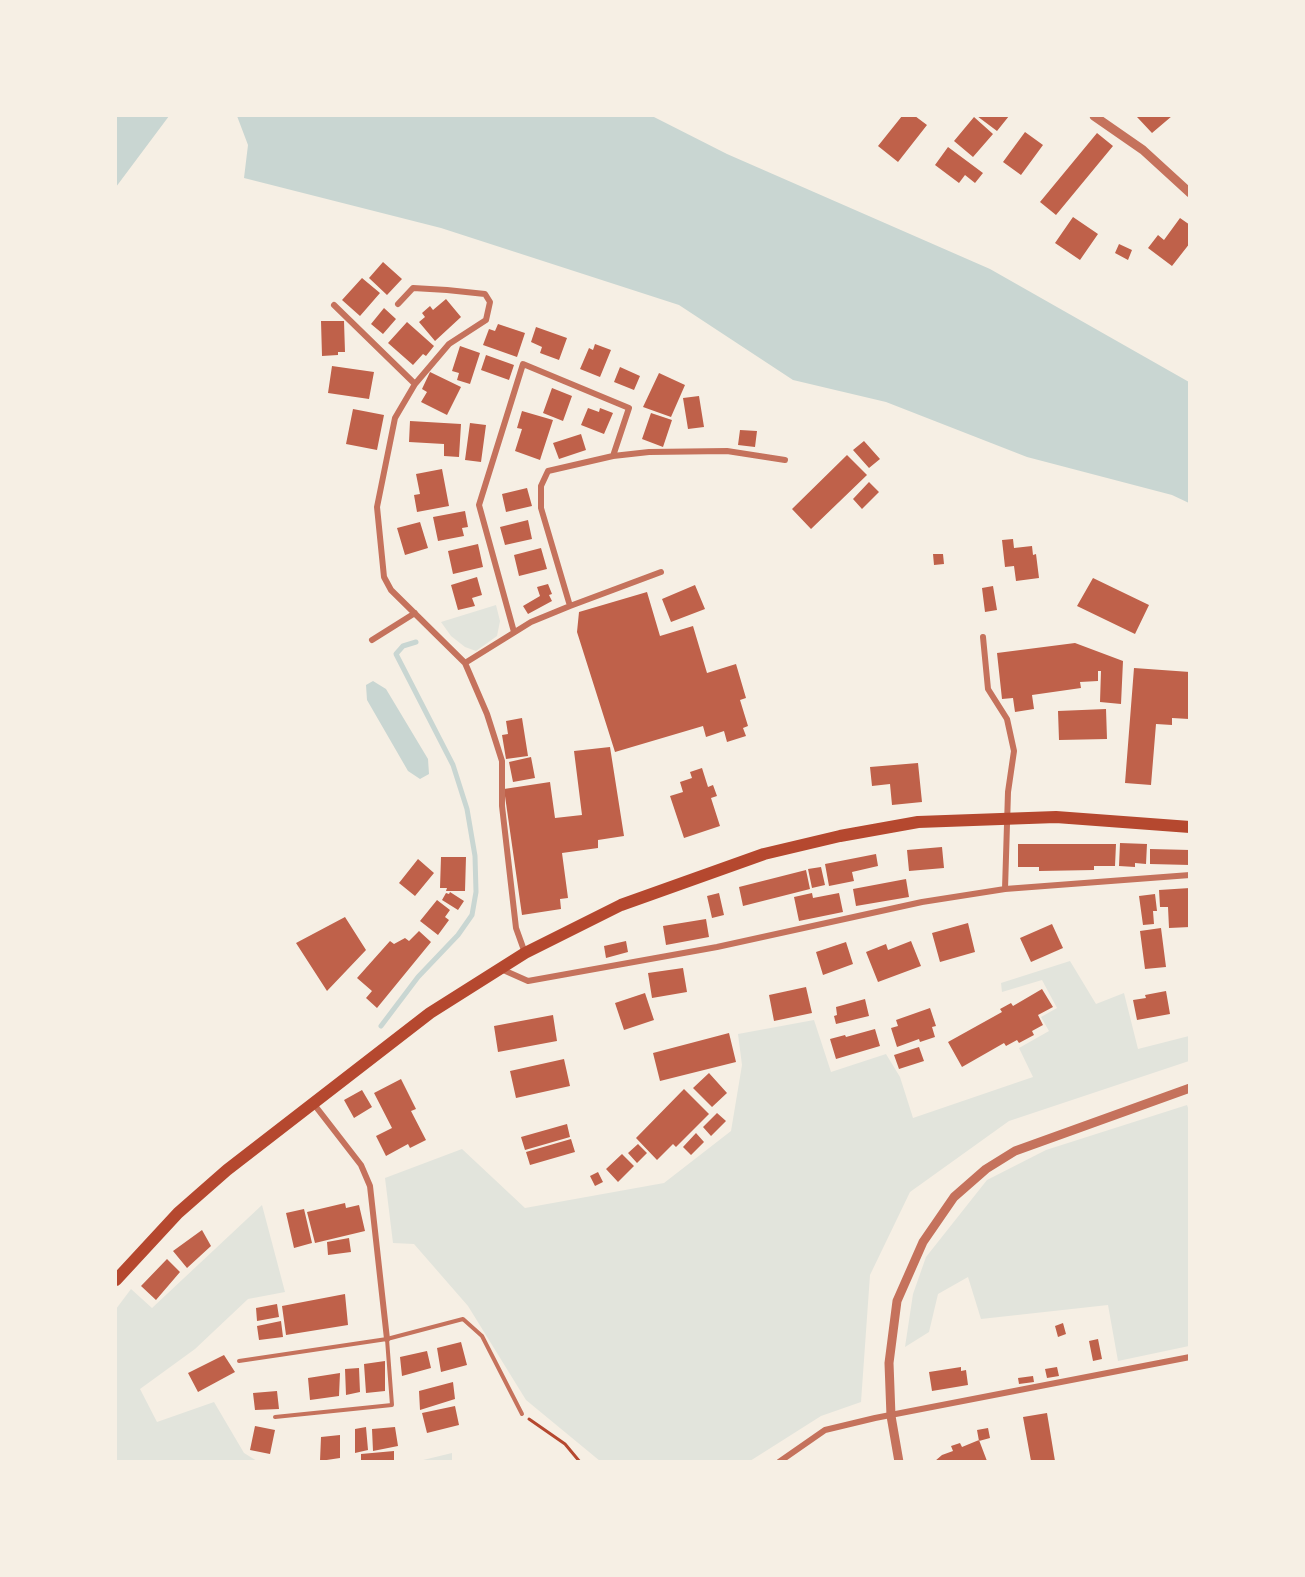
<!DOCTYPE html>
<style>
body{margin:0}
#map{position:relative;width:1305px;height:1577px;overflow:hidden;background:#f6efe4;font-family:Inter,sans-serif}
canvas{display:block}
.frame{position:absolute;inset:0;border:117px solid #f6efe4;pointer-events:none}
</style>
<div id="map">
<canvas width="1305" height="1577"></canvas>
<div class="frame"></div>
</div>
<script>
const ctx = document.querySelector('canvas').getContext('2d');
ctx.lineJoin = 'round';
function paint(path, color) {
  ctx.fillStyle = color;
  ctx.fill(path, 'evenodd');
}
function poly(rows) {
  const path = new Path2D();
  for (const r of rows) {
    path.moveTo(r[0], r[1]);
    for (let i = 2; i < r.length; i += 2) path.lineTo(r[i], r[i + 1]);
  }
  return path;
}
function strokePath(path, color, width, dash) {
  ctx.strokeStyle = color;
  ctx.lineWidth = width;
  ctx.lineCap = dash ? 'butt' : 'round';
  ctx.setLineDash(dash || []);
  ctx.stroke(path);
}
const green = poly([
 [496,605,500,621,497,636,476,651,465,647,451,636,441,622],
 [1070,961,1096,1004,1124,993,1138,1049,1189,1036,1189,1061,1009,1121,910,1192,870,1275,861,1402,821,1416,750,1461,600,1461,526,1400,468,1306,414,1244,393,1243,385,1178,462,1149,525,1208,664,1183,731,1131,742,1065,738,1034,814,1020,831,1072,886,1054,900,1077,913,1118,1033,1077,1019,1048,1049,1031,1041,1017,1057,1008,1042,980,1002,992,1001,983],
 [1187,1105,1190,1113,1189,1346,1118,1361,1108,1305,981,1319,968,1277,938,1294,929,1332,905,1347,913,1294,926,1257,987,1180,1046,1150],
 [262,1205,285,1292,248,1299,195,1349,140,1389,157,1422,214,1402,244,1453,257,1461,116,1461,116,1309,131,1289,152,1308],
 [452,1453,452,1461,419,1461]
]);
const water = poly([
 [116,116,169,116,116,187],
 [237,116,652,116,727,154,990,269,1189,382,1189,503,1172,495,1027,457,886,402,793,380,679,305,441,228,244,178,248,145],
 [373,681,386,689,428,759,429,774,420,779,408,771,367,700,366,685]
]);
const stream = poly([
 [381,1026,418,977,458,935,472,915,476,892,475,856,467,809,453,765,396,654,403,646,416,642]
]);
const building = poly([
 [902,116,915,116,927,125,898,162,878,146],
 [977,116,1009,116,997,131],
 [1138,116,1172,116,1152,133,1137,117],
 [974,117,993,134,973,157,954,141],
 [1025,132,1043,145,1021,175,1003,162],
 [1097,133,1113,146,1056,215,1040,202],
 [948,147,983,173,975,183,965,175,959,183,935,165],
 [1073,217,1098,234,1080,260,1055,243],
 [1180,218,1190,225,1190,243,1172,266,1148,248,1158,235,1164,240],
 [1119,244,1132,250,1128,260,1115,253],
 [383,262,402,279,387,295,369,278],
 [362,278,380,293,360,316,342,300],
 [446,299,461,317,435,341,419,322,425,317,422,313,430,306,433,310],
 [384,308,396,319,383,334,371,324],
 [321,321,344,321,345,352,338,352,338,355,322,356],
 [407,322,434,346,426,356,423,354,413,365,388,343],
 [498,324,525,333,517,357,483,345,489,329,495,331],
 [536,327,567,338,559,360,540,353,542,347,531,342],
 [595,344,611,350,600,377,580,369,589,348,593,350],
 [460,346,480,353,470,384,457,380,459,373,452,371],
 [486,355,514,365,509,380,481,370],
 [332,366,374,372,369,399,328,393],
 [620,367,640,376,634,390,614,382],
 [430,372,461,387,447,415,421,402,427,392,422,389],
 [659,373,685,385,671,417,643,407],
 [552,388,572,396,563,421,543,413],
 [699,396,704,427,688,429,683,398],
 [588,408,599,412,600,408,613,413,604,434,581,425],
 [353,409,384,415,377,450,346,444],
 [522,411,553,420,540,460,515,451,522,429,517,428],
 [651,413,672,420,663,447,642,439],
 [410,421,461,424,459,457,444,456,444,444,409,442],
 [470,423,486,425,481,462,465,460],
 [740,430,757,431,755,447,738,445],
 [581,434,586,450,559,459,553,443],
 [864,441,880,459,869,468,853,450],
 [847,455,867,475,811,529,792,509],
 [442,469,449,506,417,512,414,495,420,494,416,474],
 [869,482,879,492,862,509,853,499],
 [527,488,532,506,506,512,502,494],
 [465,511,468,527,462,528,464,536,438,541,433,517],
 [528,520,532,539,505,545,500,527],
 [420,522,428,548,405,555,397,528],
 [1013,539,1014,548,1032,546,1033,555,1036,554,1039,578,1016,581,1014,566,1005,567,1002,540],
 [478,544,483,567,453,574,448,551],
 [541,548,547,569,519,576,514,555],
 [933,554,943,554,944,564,934,565],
 [477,577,482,595,472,598,475,606,458,610,451,585],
 [1093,578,1149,605,1135,634,1077,606],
 [548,584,552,594,549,595,552,601,528,614,523,606,540,596,537,587],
 [695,585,705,609,671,622,662,599],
 [993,586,997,610,985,612,982,588],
 [647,592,660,636,693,626,707,673,736,664,746,698,740,700,748,726,743,728,746,736,727,742,724,731,706,737,703,726,615,752,577,632,579,612],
 [1075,643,1123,661,1121,704,1100,702,1101,671,1098,671,1098,681,1080,682,1081,688,1032,695,1034,709,1015,712,1013,698,1002,699,997,653],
 [1134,668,1190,672,1189,719,1172,718,1172,725,1156,724,1151,785,1125,783],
 [1106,709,1107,739,1059,740,1058,711],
 [522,718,528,756,506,759,502,735,508,734,506,721],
 [610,747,624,836,598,840,598,848,562,853,568,898,560,899,561,909,522,915,504,789,550,782,555,818,582,815,574,751],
 [531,757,535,778,513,782,509,762],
 [918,763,922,802,892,805,890,784,872,786,870,767],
 [702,768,708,787,713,785,717,796,711,798,720,826,684,838,670,796,683,792,680,782,692,778,690,772],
 [1120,843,1147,844,1146,864,1135,863,1135,867,1119,866],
 [1018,844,1116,844,1115,866,1094,866,1094,870,1039,871,1039,867,1018,867],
 [942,847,944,868,909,871,907,850],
 [1150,849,1190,850,1190,865,1150,864],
 [876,854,878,866,852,872,854,881,829,886,825,864],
 [441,857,466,857,465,891,446,891,447,888,440,888],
 [418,859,434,873,415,896,399,883],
 [821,867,825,885,812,888,808,869],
 [806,870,810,889,743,906,739,887],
 [906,879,909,897,856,906,853,889],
 [1190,888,1190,927,1169,928,1168,907,1160,907,1159,890],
 [450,892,464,901,458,910,442,900,446,893,449,894],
 [719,893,724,915,712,918,707,896],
 [812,893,813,898,839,893,843,912,799,921,794,897],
 [1155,894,1157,911,1153,911,1154,924,1143,925,1139,896],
 [437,900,450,910,445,917,449,920,438,935,420,921],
 [345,917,366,950,327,991,296,943],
 [706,919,709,937,666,945,663,926],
 [968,923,975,952,940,962,932,933],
 [1052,924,1063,948,1031,962,1020,938],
 [1161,928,1166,967,1145,969,1140,931],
 [419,931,431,942,377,1008,366,998,372,991,357,978,390,941,394,944,405,938,409,941],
 [626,941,628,952,606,958,604,946],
 [911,941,921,966,878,982,866,952,886,944,888,950],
 [846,942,853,964,823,975,816,952],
 [683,968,687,992,652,998,648,973],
 [806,987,812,1013,774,1021,769,995],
 [1042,989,1053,1007,1038,1015,1043,1025,1032,1031,1034,1035,1019,1043,1017,1040,1006,1046,1004,1043,962,1067,948,1042,1002,1012,1000,1009,1011,1003,1013,1006],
 [1166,991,1170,1014,1137,1020,1133,1000,1146,998,1145,995],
 [645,993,654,1020,624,1030,615,1003],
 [865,999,869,1016,836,1024,834,1016,837,1015,836,1007],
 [930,1008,936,1026,932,1027,935,1037,920,1042,919,1039,897,1047,891,1028,898,1026,896,1020],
 [553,1015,557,1041,498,1052,494,1026],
 [875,1029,880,1046,836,1059,830,1039,845,1035,846,1037],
 [729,1033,736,1062,660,1081,653,1053],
 [919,1047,924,1061,899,1069,894,1055],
 [564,1059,570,1086,516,1098,510,1071],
 [709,1073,727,1093,712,1107,693,1088],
 [401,1079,416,1109,411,1111,426,1140,410,1148,408,1144,386,1156,376,1136,392,1128,374,1093],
 [684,1089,709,1114,676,1147,673,1144,657,1160,636,1138],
 [362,1090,372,1107,354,1118,344,1100],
 [717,1113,726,1121,711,1136,703,1127],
 [567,1124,570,1137,525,1150,521,1137],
 [696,1133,704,1142,691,1155,683,1147],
 [571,1139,575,1152,530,1165,526,1152],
 [638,1144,647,1153,637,1163,628,1153],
 [622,1154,634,1166,618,1182,606,1169],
 [598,1172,603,1182,595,1186,590,1176],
 [345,1203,346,1208,359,1205,365,1231,315,1243,307,1212],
 [304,1209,312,1243,294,1248,286,1213],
 [202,1230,211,1246,187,1268,173,1251],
 [349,1238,351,1252,328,1255,327,1242],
 [167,1259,180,1272,156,1300,141,1286],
 [345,1294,348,1325,286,1335,282,1306],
 [277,1304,279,1317,257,1321,256,1308],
 [281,1321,283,1337,259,1340,257,1326],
 [1063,1323,1066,1334,1058,1337,1055,1326],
 [1098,1339,1102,1359,1093,1361,1089,1341],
 [461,1342,467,1365,441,1372,437,1348],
 [427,1351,431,1368,402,1376,400,1357],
 [224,1355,235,1372,198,1392,188,1373],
 [385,1361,385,1391,366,1393,364,1364],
 [961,1367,961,1371,966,1370,968,1385,932,1391,929,1372],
 [1057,1367,1059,1376,1047,1378,1045,1369],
 [359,1368,360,1392,346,1395,345,1369],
 [340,1373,339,1396,310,1400,308,1378],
 [1033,1376,1034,1382,1019,1384,1018,1378],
 [453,1382,455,1399,420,1410,419,1391],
 [277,1391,279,1409,255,1410,253,1393],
 [455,1406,459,1425,427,1433,422,1413],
 [1047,1413,1055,1461,1031,1461,1023,1417],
 [255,1426,275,1430,270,1454,250,1450],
 [366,1427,368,1450,355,1453,355,1429],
 [395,1427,398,1446,373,1451,372,1429],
 [988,1428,990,1438,979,1441,977,1430],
 [340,1435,340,1458,320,1461,321,1437],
 [979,1440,987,1461,935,1461,942,1455,953,1451,951,1446,960,1443,962,1447],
 [394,1451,394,1461,361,1461,361,1454]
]);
const path = poly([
 [529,1419,565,1444,580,1462]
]);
const service = poly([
 [239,1361,387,1339,463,1319,482,1336,522,1414],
 [275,1417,392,1405,387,1339]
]);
const minor = poly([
 [398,304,413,288,447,290,485,294,490,302,486,320,449,344,415,384,395,418,377,507,384,577,391,590,465,663,487,714,502,761,502,806,516,928,525,953],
 [334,305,415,384],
 [570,606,661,572],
 [514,632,479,505,523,364,629,408,613,456],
 [983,637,988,689,1007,719,1014,751,1008,792,1005,889],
 [372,640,415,613],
 [465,663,531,622,570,606,541,508,541,486,548,471,613,456,649,452,727,451,785,460],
 [501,969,528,981,717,947,922,902,1005,889,1190,875],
 [313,1103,361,1165,370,1186,387,1339],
 [779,1462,825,1430,875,1418,1190,1357]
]);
const tertiary = poly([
 [1094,116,1143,150,1190,193],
 [899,1462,891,1416,889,1363,897,1301,923,1242,954,1197,986,1169,1015,1151,1190,1088]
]);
const primary = poly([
 [116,1280,178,1213,227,1170,430,1013,525,953,621,905,764,854,840,836,918,822,1056,817,1190,827]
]);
paint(green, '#e2e4dc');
paint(water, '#c9d6d2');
strokePath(stream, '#c9d6d2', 5);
paint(building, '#bf614a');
strokePath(path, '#b5482f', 3);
strokePath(service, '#c5725c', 4);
strokePath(minor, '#c5725c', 6);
strokePath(tertiary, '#c5725c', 9);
strokePath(primary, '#b5482f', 12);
</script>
